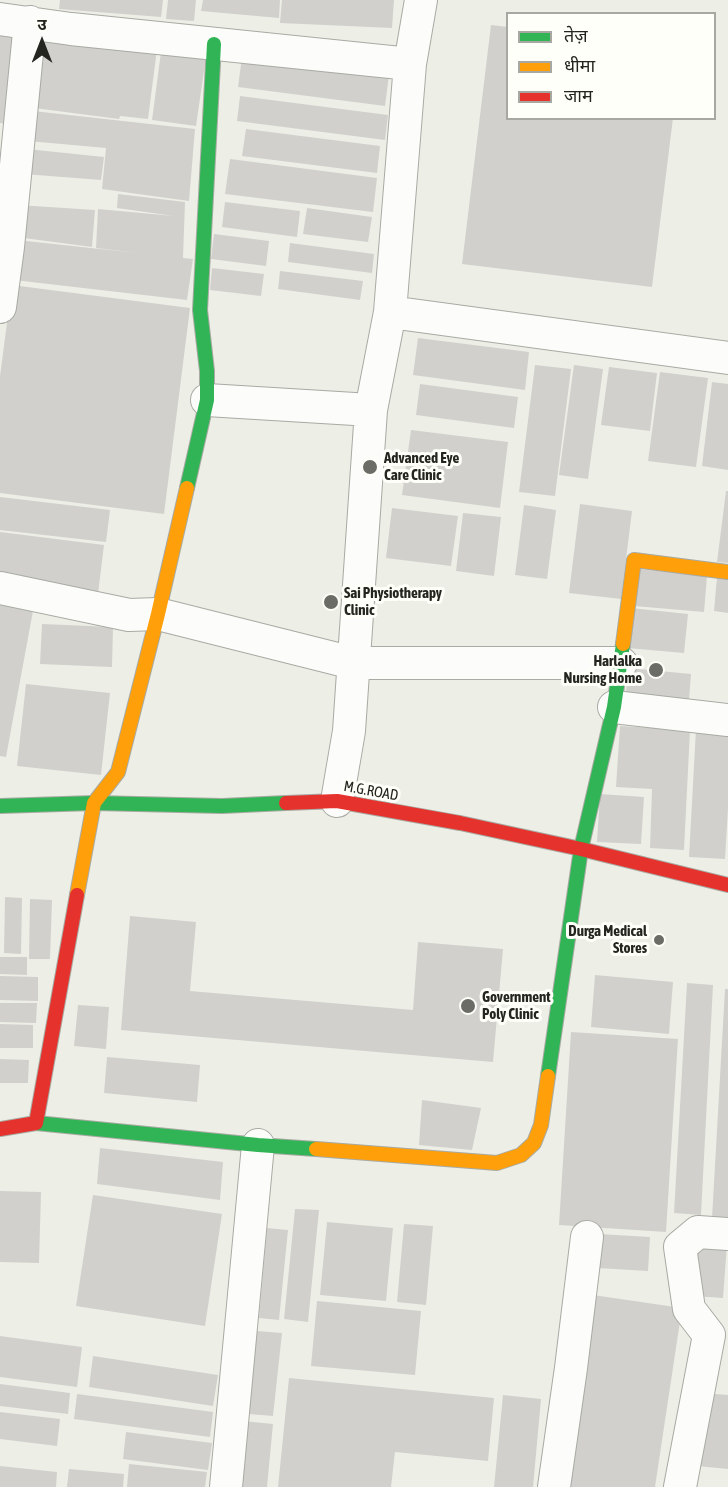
<!DOCTYPE html>
<meta charset="utf-8">
<style>
body{margin:0}
#map{position:relative;width:728px;height:1487px;overflow:hidden;background:#edefe6;font-family:"Asap Condensed","Noto Sans Devanagari",sans-serif}
canvas{display:block}
.legend{position:absolute;left:506px;top:12px;width:210px;height:108px;box-sizing:border-box;background:#fefff8;border:2px solid #a7a8a1;margin:0;padding:8px 10px;list-style:none;font-size:18px;color:#24251f}
.legend li{display:flex;align-items:center;gap:12px;height:30px}
.legend b{width:30px;border:2px solid #a7a8a1}
.north{position:absolute;left:12px;top:12px;width:60px;height:60px;-webkit-text-stroke:4px #fefff8;paint-order:stroke;rotate:0deg;font-size:16px;font-weight:700;line-height:24px;text-align:center;color:#24251f}
.north::after{content:'';display:block;margin:auto;width:21px;height:27px;background:#24251f;clip-path:polygon(50% 0,100% 100%,50% 72%,0 100%)}
</style>
<div id="map">
<canvas width="728" height="1487"></canvas>
<ul class="legend">
<li><b style="height:8px;background:#30b455"></b>तेज़</li>
<li><b style="height:8px;background:#ff9f0a"></b>धीमा</li>
<li><b style="height:8px;background:#e5322d"></b>जाम</li>
</ul>
<div class="north">उ</div>
</div>
<script>
const ctx = document.querySelector('canvas').getContext('2d');
ctx.lineJoin = 'round';
function paint(path, color) {
  ctx.fillStyle = color;
  ctx.fill(path, 'evenodd');
}
function poly(rows) {
  const path = new Path2D();
  for (const r of rows) {
    path.moveTo(r[0], r[1]);
    for (let i = 2; i < r.length; i += 2) path.lineTo(r[i], r[i + 1]);
  }
  return path;
}
function strokePath(path, color, width, dash) {
  ctx.strokeStyle = color;
  ctx.lineWidth = width;
  ctx.lineCap = dash ? 'butt' : 'round';
  ctx.setLineDash(dash || []);
  ctx.stroke(path);
}
function label(font, color, halo, rows, align = 'center') {
  ctx.font = font + ' "Asap Condensed",sans-serif';
  ctx.lineWidth = 6;
  ctx.setLineDash([]);
  ctx.textBaseline = 'middle';
  ctx.strokeStyle = halo;
  ctx.fillStyle = color;
  for (const [text, x, y, turn = 0] of rows) {
    ctx.save();
    ctx.translate(x, y);
    ctx.rotate((+turn || 0) * Math.PI / 180);
    ctx.textAlign = isNaN(turn) ? turn : align;
    if (halo) ctx.strokeText(text, 0, 0);
    ctx.fillText(text, 0, 0);
    ctx.restore();
  }
}
const building = poly([
 [60,0,163,0,161,17,59,9],
 [168,0,196,0,194,21,166,19],
 [203,0,280,0,279,18,201,11],
 [282,0,394,0,392,28,280,23],
 [491,25,508,27,508,118,673,118,652,287,462,264],
 [42,34,157,49,148,119,120,116,119,119,34,108],
 [0,35,18,37,7,124,0,123],
 [161,52,206,57,196,126,152,120],
 [242,57,389,75,385,106,238,87],
 [240,96,388,115,385,140,237,121],
 [33,111,195,129,189,201,102,189,106,148,28,141],
 [246,129,380,146,377,173,242,156],
 [27,149,104,157,101,180,24,174],
 [230,159,377,178,373,212,225,194],
 [118,194,185,202,183,258,193,259,187,300,14,280,17,240,137,253,96,248,98,209,174,216,117,208],
 [225,202,300,211,297,237,222,227],
 [18,205,95,210,92,247,16,237],
 [307,208,372,217,368,242,303,234],
 [214,234,269,241,266,266,211,259],
 [290,243,374,254,372,273,288,262],
 [212,268,264,274,261,296,210,290],
 [280,271,363,281,360,300,278,289],
 [12,285,190,308,164,514,0,493,0,376],
 [418,338,529,352,525,390,413,375],
 [535,365,571,369,555,496,519,492],
 [574,365,603,369,588,479,559,475],
 [609,367,657,373,650,431,601,425],
 [660,372,708,378,696,467,648,461],
 [712,382,728,384,728,470,702,466],
 [420,384,518,397,514,428,416,415],
 [411,430,508,442,500,508,402,495],
 [726,491,728,491,728,563,717,562],
 [0,497,110,510,106,542,0,530],
 [580,504,632,511,621,599,569,593],
 [524,505,556,510,547,579,515,575],
 [392,508,458,516,451,566,386,558],
 [463,513,501,517,494,576,456,571],
 [0,532,104,545,98,594,0,580],
 [637,569,707,576,704,612,634,606],
 [717,577,728,578,728,613,714,611],
 [0,592,35,600,6,757,0,756],
 [631,608,688,614,684,653,627,648],
 [42,624,113,627,112,667,40,664],
 [628,668,691,674,689,700,626,694],
 [26,684,110,693,101,775,17,766],
 [620,726,690,730,684,850,650,848,652,789,616,787],
 [696,729,728,731,728,808,725,859,689,857],
 [600,794,644,797,641,844,597,842],
 [5,897,22,898,21,954,4,953],
 [30,899,52,900,50,959,29,959],
 [130,916,196,922,190,991,413,1010,418,942,503,949,493,1062,121,1030],
 [0,957,27,957,27,975,0,974],
 [595,975,673,982,669,1034,591,1027],
 [0,976,38,977,38,1001,0,1000],
 [687,983,713,985,701,1215,674,1213],
 [725,989,728,989,728,1218,712,1218],
 [0,1003,37,1003,36,1023,0,1022],
 [78,1005,109,1007,106,1049,74,1046],
 [0,1024,33,1025,33,1048,0,1048],
 [571,1032,678,1039,666,1232,559,1225],
 [107,1057,200,1065,197,1102,104,1093],
 [0,1059,29,1060,28,1083,0,1083],
 [422,1100,481,1108,472,1150,419,1145],
 [100,1148,223,1162,220,1200,97,1184],
 [0,1191,41,1192,39,1263,0,1262],
 [93,1195,222,1214,205,1326,76,1306],
 [295,1209,319,1210,308,1322,284,1319],
 [327,1222,393,1228,386,1301,320,1295],
 [404,1224,433,1226,426,1305,397,1302],
 [267,1228,288,1230,279,1320,259,1318],
 [599,1234,650,1237,648,1271,597,1268],
 [696,1242,727,1244,723,1298,693,1296],
 [593,1295,682,1308,655,1487,563,1487],
 [317,1301,421,1311,415,1375,311,1366],
 [257,1331,282,1333,273,1416,249,1414],
 [0,1336,82,1347,77,1387,0,1377],
 [93,1356,218,1375,213,1406,89,1387],
 [289,1378,494,1398,488,1461,395,1452,391,1487,278,1487],
 [0,1384,70,1393,68,1414,0,1406],
 [704,1393,728,1395,728,1469,697,1466],
 [77,1394,213,1412,210,1437,74,1419],
 [503,1395,541,1399,533,1487,494,1487],
 [0,1412,60,1419,57,1446,0,1439],
 [243,1421,273,1424,267,1487,237,1487],
 [126,1432,212,1443,208,1470,123,1459],
 [129,1464,207,1472,205,1487,127,1487],
 [0,1466,57,1472,56,1487,0,1487],
 [69,1469,124,1474,123,1487,67,1487]
]);
const street = poly([
 [0,19,71,29,410,64],
 [0,307,8,247,30,22],
 [390,312,728,358],
 [207,400,371,410],
 [0,588,129,615,158,614,353,663,621,663],
 [614,707,728,720],
 [337,801,349,731,371,410,390,312,410,64,421,0],
 [226,1487,258,1145],
 [554,1487,571,1368,587,1237],
 [680,1487,709,1335,689,1309,680,1247,698,1232,728,1234]
]);
const fast = poly([
 [187,488,207,400,207,371,200,310,214,44],
 [0,806,94,803,222,806,286,803],
 [548,1076,581,849,614,707,623,644],
 [36,1123,258,1145,316,1149]
]);
const slow = poly([
 [623,644,634,560,728,572],
 [77,895,94,803,118,772,158,614,187,488],
 [316,1149,497,1163,521,1155,534,1143,541,1125,548,1076]
]);
const jam = poly([
 [286,803,337,801,460,823,581,849,728,885],
 [0,1129,36,1123,77,895]
]);
const markers = [
 [370,467,8,"#6a6c65"],
 [331,602,8,"#6a6c65"],
 [656,670,8,"#6a6c65"],
 [659,940,6,"#6a6c65"],
 [468,1006,8,"#6a6c65"]
];
const poiNames = [
 ["Advanced Eye",384,458],
 ["Care Clinic",384,475],
 ["Sai Physiotherapy",344,593],
 ["Clinic",344,610],
 ["Harlalka",642,661,"right"],
 ["Nursing Home",642,678,"right"],
 ["Durga Medical",647,931,"right"],
 ["Stores",647,948,"right"],
 ["Government",482,997],
 ["Poly Clinic",482,1014]
];
const streetNames = [
 ["M.G.ROAD",371,791,10]
];
paint(building, '#d2d0cd');
strokePath(street, '#a8aaa3', 34);
strokePath(fast, '#a8aaa3', 16);
strokePath(slow, '#a8aaa3', 16);
strokePath(jam, '#a8aaa3', 16);
strokePath(street, '#fcfdfb', 32);
strokePath(fast, '#30b455', 14);
strokePath(slow, '#ff9f0a', 14);
strokePath(jam, '#e5322d', 14);
for (const [x, y, r, color] of markers) {
  const dot = new Path2D();
  dot.arc(x, y, r, 0, 2 * Math.PI);
  ctx.fillStyle = color;
  ctx.fill(dot);
  strokePath(dot, '#fefff8', 2);
}
label('bold 15px', '#24251f', '#fefff8', poiNames, 'left');
label('15px', '#24251f', '#fefff8', streetNames);
</script>
